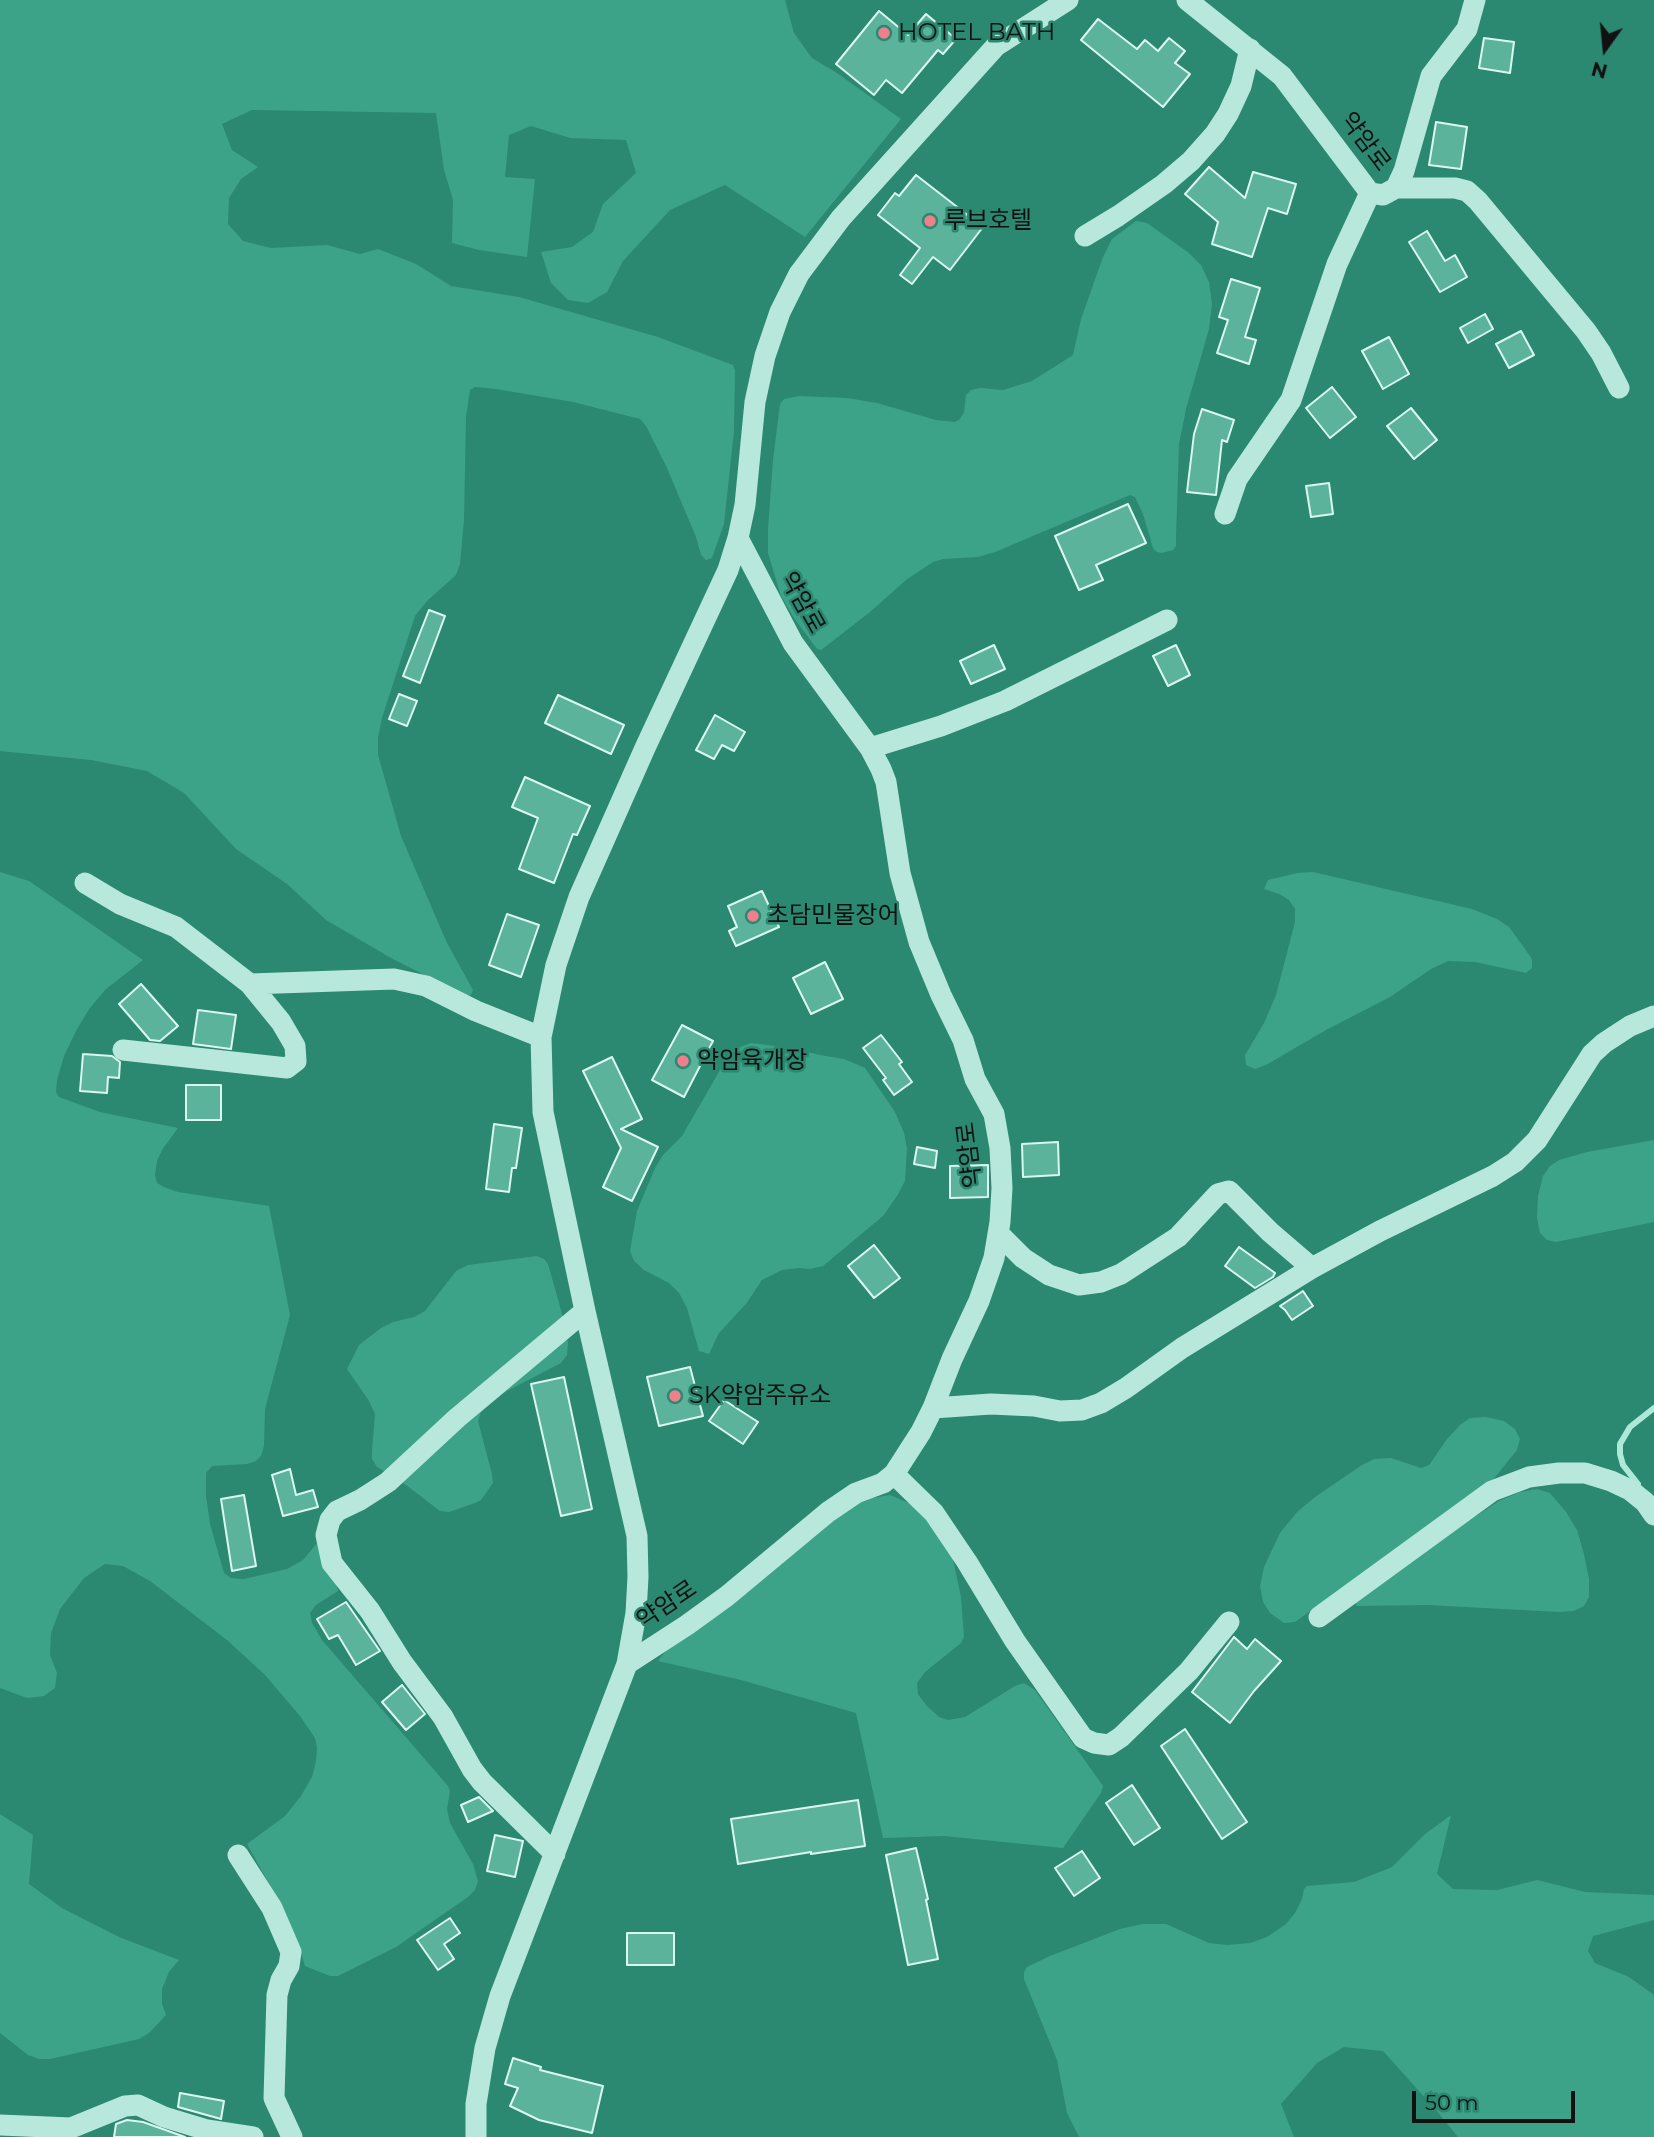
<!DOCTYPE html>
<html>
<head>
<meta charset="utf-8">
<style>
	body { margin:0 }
	#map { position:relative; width:1654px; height:2137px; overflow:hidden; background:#2b8871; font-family:Montserrat,sans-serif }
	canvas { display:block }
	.north { position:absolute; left:1570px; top:14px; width:70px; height:70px; -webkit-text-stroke:5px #2b8871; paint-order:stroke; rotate:195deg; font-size:19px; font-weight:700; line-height:28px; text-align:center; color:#111 }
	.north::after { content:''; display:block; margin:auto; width:24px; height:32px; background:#111; clip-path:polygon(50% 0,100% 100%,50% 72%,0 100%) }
	.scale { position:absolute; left:1412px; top:2091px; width:163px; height:32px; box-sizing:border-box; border:4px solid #111; border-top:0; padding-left:9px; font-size:21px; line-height:24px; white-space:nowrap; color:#111; -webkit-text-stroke:5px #2b8871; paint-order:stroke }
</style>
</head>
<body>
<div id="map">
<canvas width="1654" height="2137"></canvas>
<div class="north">N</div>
<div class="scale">50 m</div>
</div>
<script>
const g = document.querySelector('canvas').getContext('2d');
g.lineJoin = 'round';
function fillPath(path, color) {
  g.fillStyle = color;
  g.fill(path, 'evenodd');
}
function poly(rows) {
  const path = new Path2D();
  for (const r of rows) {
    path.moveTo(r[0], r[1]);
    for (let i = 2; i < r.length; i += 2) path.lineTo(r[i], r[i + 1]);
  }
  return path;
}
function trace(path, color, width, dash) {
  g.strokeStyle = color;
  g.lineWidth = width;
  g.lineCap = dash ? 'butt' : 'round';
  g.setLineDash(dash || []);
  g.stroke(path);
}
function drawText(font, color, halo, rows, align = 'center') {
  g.font = font + ' Montserrat,"Noto Sans KR",sans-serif';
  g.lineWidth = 5;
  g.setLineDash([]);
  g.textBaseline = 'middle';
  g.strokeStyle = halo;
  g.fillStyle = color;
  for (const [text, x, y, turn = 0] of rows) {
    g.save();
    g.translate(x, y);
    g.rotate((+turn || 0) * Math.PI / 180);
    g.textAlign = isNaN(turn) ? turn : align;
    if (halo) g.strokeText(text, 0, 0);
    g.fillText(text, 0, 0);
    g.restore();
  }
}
fillPath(poly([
	[0,0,785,0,794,33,812,58,837,73,901,119,805,237,725,185,670,210,623,261,607,292,588,303,568,300,551,283,541,252,572,247,593,232,603,204,636,173,626,140,570,138,531,126,509,135,505,177,535,179,527,257,479,250,452,243,453,200,444,170,436,113,252,110,222,124,232,150,258,167,241,179,229,198,228,224,243,241,271,248,327,245,360,254,378,249,416,264,451,286,519,297,658,337,733,365,735,370,734,431,724,524,712,558,706,560,701,555,696,537,667,468,646,426,640,419,573,402,496,389,475,387,470,390,466,417,464,520,460,564,456,575,427,601,415,616,382,718,378,738,378,755,401,836,447,943,473,990,471,995,466,996,391,958,326,920,287,884,236,849,184,793,147,771,91,760,0,751],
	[1136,221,1147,223,1189,253,1201,265,1209,282,1212,304,1209,329,1186,409,1179,444,1176,537,1176,546,1173,550,1162,553,1157,552,1153,548,1143,514,1135,497,1130,495,995,552,978,557,943,559,933,562,906,580,870,612,821,650,817,649,794,618,781,596,768,553,768,529,773,460,780,404,784,399,800,396,847,398,877,403,936,420,955,422,960,419,964,412,966,395,971,390,980,388,1003,390,1032,381,1073,355,1081,319,1103,257,1112,239],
	[0,872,29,881,143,960,105,990,90,1008,77,1029,64,1056,57,1080,56,1092,59,1097,100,1112,178,1128,162,1150,157,1161,155,1175,157,1183,164,1187,178,1192,269,1206,290,1315,265,1409,264,1446,261,1456,256,1461,247,1464,212,1466,206,1473,206,1496,210,1524,224,1573,231,1578,244,1579,287,1569,303,1560,323,1536,338,1591,316,1605,310,1613,312,1623,322,1640,448,1786,450,1791,447,1809,450,1823,473,1864,478,1881,475,1890,468,1897,396,1947,338,1976,330,1976,305,1966,297,1940,284,1911,247,1844,285,1816,301,1796,312,1777,316,1761,317,1748,315,1738,300,1716,265,1675,227,1640,150,1581,123,1566,105,1564,84,1578,60,1609,51,1633,50,1655,57,1673,55,1688,44,1696,27,1698,0,1688],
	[1313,872,1472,909,1497,919,1509,927,1525,949,1532,959,1532,968,1526,973,1475,962,1448,961,1431,969,1390,997,1326,1030,1266,1065,1255,1069,1246,1065,1245,1055,1264,1023,1276,995,1295,922,1295,909,1289,900,1279,894,1264,889,1268,880,1297,873],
	[751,1043,791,1048,820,1055,844,1059,865,1068,895,1112,904,1133,907,1148,905,1181,897,1196,883,1216,823,1266,810,1269,799,1268,782,1270,762,1280,746,1304,719,1333,709,1354,699,1351,687,1308,679,1293,669,1283,644,1270,634,1261,630,1251,637,1211,655,1168,663,1155,682,1136,720,1070,738,1048],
	[1654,1140,1654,1222,1556,1242,1547,1240,1540,1233,1537,1218,1538,1196,1543,1176,1550,1166,1559,1160,1587,1152],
	[537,1256,544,1259,548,1264,561,1310,568,1343,567,1355,561,1363,505,1392,481,1412,478,1421,492,1474,493,1483,481,1500,475,1503,449,1512,440,1511,406,1485,377,1467,372,1459,372,1451,375,1414,369,1401,347,1369,359,1345,381,1328,393,1322,414,1317,425,1311,456,1271,468,1265],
	[1486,1417,1504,1421,1515,1429,1520,1439,1517,1450,1492,1481,1295,1622,1284,1623,1270,1613,1263,1602,1260,1586,1264,1567,1280,1533,1297,1512,1315,1497,1362,1465,1374,1459,1391,1458,1421,1468,1429,1465,1447,1439,1460,1425,1470,1418],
	[1537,1489,1550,1493,1566,1512,1577,1530,1584,1554,1589,1579,1589,1597,1584,1606,1574,1611,1559,1612,1428,1605,1357,1606,1355,1602,1361,1596,1470,1520,1499,1501,1520,1492],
	[890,1495,911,1504,929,1522,952,1555,961,1597,964,1637,961,1643,925,1672,917,1683,918,1694,927,1706,939,1717,948,1720,965,1717,1015,1686,1024,1683,1035,1690,1103,1786,1101,1793,1063,1848,944,1836,883,1838,856,1713,741,1680,658,1661,668,1648,826,1522,866,1499],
	[0,1814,33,1835,29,1884,62,1908,119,1937,179,1960,169,1972,162,1989,162,2004,166,2015,149,2033,139,2039,50,2059,39,2059,28,2055,0,2033],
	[1451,1815,1437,1874,1453,1889,1497,1890,1537,1880,1585,1892,1654,1895,1654,1920,1593,1936,1588,1951,1595,1963,1629,1977,1654,1995,1654,2137,1458,2137,1436,2110,1383,2051,1344,2047,1317,2063,1281,2104,1294,2137,1079,2137,1067,2113,1057,2060,1024,1979,1024,1972,1027,1967,1050,1956,1120,1929,1143,1924,1166,1924,1209,1943,1227,1945,1250,1943,1267,1937,1286,1924,1295,1913,1302,1899,1304,1889,1307,1886,1354,1882,1392,1867,1425,1834]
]), '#3da388');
trace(poly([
	[1638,1484,1623,1465,1620,1454,1620,1444,1630,1427,1654,1408]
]), '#ade8d8', 6);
const building = poly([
	[879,11,908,35,926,14,956,39,943,54,938,50,902,93,886,80,874,95,836,64,879,11],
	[1098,19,1137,49,1145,40,1158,51,1169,38,1185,51,1175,63,1190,74,1163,107,1081,40,1098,19],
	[1484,38,1514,42,1510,73,1479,68,1484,38],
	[1436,122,1467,127,1461,169,1429,165,1436,122],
	[1209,167,1245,198,1253,172,1296,184,1287,214,1268,208,1252,257,1212,244,1218,222,1185,194,1209,167],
	[916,175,983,227,950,270,933,257,912,284,900,275,920,248,878,215,895,193,899,196,916,175],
	[1427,231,1445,261,1455,255,1467,277,1440,292,1409,242,1427,231],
	[1231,279,1260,288,1245,337,1256,340,1249,364,1217,353,1228,320,1219,317,1231,279],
	[1485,314,1493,329,1468,343,1460,328,1485,314],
	[1521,331,1534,355,1509,368,1496,344,1521,331],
	[1389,337,1409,374,1383,389,1362,351,1389,337],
	[1332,387,1356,417,1330,438,1306,408,1332,387],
	[1411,408,1437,440,1414,459,1387,426,1411,408],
	[1202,409,1234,420,1227,442,1222,440,1216,495,1187,492,1194,434,1202,409],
	[1329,483,1333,514,1311,517,1306,486,1329,483],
	[1128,504,1146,543,1096,565,1103,580,1079,590,1055,536,1128,504],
	[429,610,445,616,420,683,403,676,429,610],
	[994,645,1005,669,971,684,960,661,994,645],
	[1176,645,1190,675,1168,686,1153,656,1176,645],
	[399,694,417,701,407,726,389,719,399,694],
	[558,695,624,725,611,754,545,723,558,695],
	[715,715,745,732,734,751,722,745,714,759,696,750,715,715],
	[525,777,590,806,577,835,573,834,554,883,519,869,538,818,512,807,525,777],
	[762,891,779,927,736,946,729,931,737,927,728,906,762,891],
	[507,914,539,925,521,977,489,965,507,914],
	[825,962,843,999,811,1014,793,978,825,962],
	[141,984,178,1026,160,1041,150,1040,119,1004,141,984],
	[198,1010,236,1015,231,1049,193,1044,198,1010],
	[682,1025,713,1041,684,1097,652,1080,682,1025],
	[881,1035,902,1062,899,1064,912,1082,894,1095,883,1080,886,1078,863,1048,881,1035],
	[83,1054,112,1056,120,1062,119,1078,108,1077,107,1093,80,1091,83,1054],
	[612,1057,642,1119,621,1129,658,1147,632,1201,603,1187,621,1148,583,1071,612,1057],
	[186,1085,221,1085,221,1120,186,1120,186,1085],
	[494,1124,522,1128,516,1168,512,1168,509,1192,486,1189,494,1124],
	[1058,1142,1059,1175,1023,1177,1022,1144,1058,1142],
	[917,1147,937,1151,935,1168,914,1164,917,1147],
	[988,1165,988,1197,950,1198,950,1166,988,1165],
	[874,1245,900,1278,874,1298,848,1266,874,1245],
	[1239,1247,1275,1273,1273,1277,1255,1288,1225,1266,1239,1247],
	[1303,1291,1313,1306,1292,1320,1285,1310,1280,1306,1303,1291],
	[690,1367,703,1416,659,1426,647,1377,690,1367],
	[564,1377,592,1509,561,1516,531,1384,564,1377],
	[724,1400,758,1422,743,1444,709,1421,724,1400],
	[290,1469,296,1495,313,1490,318,1507,283,1516,272,1475,290,1469],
	[244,1495,256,1566,232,1571,221,1499,244,1495],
	[346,1602,380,1651,356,1665,338,1635,329,1639,317,1619,346,1602],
	[1234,1637,1247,1649,1255,1639,1281,1661,1254,1691,1230,1723,1192,1692,1234,1637],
	[402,1685,425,1714,406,1730,382,1702,402,1685],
	[1185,1729,1247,1822,1222,1839,1161,1746,1185,1729],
	[1132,1785,1160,1828,1134,1845,1106,1803,1132,1785],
	[479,1797,493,1811,468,1822,461,1805,479,1797],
	[858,1800,865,1846,811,1854,811,1852,738,1864,731,1819,858,1800],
	[495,1835,523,1841,515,1877,487,1871,495,1835],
	[916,1848,928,1899,926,1900,938,1959,908,1965,886,1855,916,1848],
	[1082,1851,1100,1878,1074,1896,1055,1868,1082,1851],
	[450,1918,460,1933,444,1944,454,1959,438,1970,417,1940,450,1918],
	[627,1933,674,1933,674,1965,627,1965,627,1933],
	[513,2058,541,2067,540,2070,603,2086,592,2133,539,2120,510,2106,518,2088,505,2084,513,2058],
	[180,2093,224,2101,221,2119,178,2107,180,2093],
	[127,2120,143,2122,185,2137,114,2137,116,2124,127,2120]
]);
fillPath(building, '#5bb39c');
trace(building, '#dbf7ef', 2);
trace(poly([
	[1187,0,1282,76,1370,193,1383,195,1396,188,1455,188,1467,191,1478,201,1586,331,1601,353,1619,388],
	[1396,188,1404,171,1431,76,1467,29,1475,0],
	[1085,236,1118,216,1164,184,1191,161,1215,134,1228,114,1241,86,1250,49],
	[1225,514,1237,479,1291,400,1337,264,1370,193],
	[870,748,941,726,1005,701,1167,620],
	[85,883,120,904,176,927,250,984],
	[123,1050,287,1068,296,1061,295,1046,281,1022,250,984,394,979,426,986,476,1011,541,1037],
	[998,1233,1023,1258,1049,1275,1079,1285,1101,1282,1121,1274,1178,1237,1218,1194,1229,1191,1270,1232,1312,1268,1380,1231,1493,1176,1515,1162,1537,1140,1592,1054,1604,1043,1630,1026,1654,1016],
	[933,1408,991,1404,1034,1406,1060,1411,1082,1410,1101,1403,1126,1388,1182,1348,1312,1268],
	[894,1474,934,1513,967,1562,1015,1641,1083,1738,1094,1743,1109,1745,1121,1737,1189,1671,1229,1622],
	[1319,1617,1492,1491,1529,1477,1559,1473,1585,1473,1611,1481,1630,1490,1645,1502,1654,1515],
	[627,1664,687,1625,727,1596,828,1512,856,1493,883,1483,894,1474,921,1432,933,1408,952,1359,979,1301,994,1258,1000,1222,1002,1188,1000,1148,994,1114,975,1079,963,1040,941,995,919,942,900,873,886,782,881,769,870,748,793,643,738,538],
	[555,1854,482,1782,472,1769,443,1717,402,1662,370,1611,332,1563,326,1535,330,1520,337,1511,360,1500,388,1482,457,1418,585,1311],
	[238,1855,272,1908,291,1952,289,1966,281,1980,277,1995,274,2098,292,2137],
	[0,2125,71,2128,125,2106,138,2105,164,2117,207,2130,253,2137],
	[476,2137,476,2104,485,2048,500,1996,627,1664,636,1613,638,1577,637,1536,585,1311,543,1112,541,1037,556,965,579,897,645,748,728,570,738,538,745,505,755,402,765,356,780,312,799,274,841,218,996,46,1068,0]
]), '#b8e8db', 21);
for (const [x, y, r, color] of [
	[884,33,7,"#ee808b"],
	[930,221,7,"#ee808b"],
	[753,916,7,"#ee808b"],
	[683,1061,7,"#ee808b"],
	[675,1396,7,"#ee808b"]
]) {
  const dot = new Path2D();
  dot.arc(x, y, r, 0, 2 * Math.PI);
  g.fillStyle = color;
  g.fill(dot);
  trace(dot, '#2b8871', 2.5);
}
drawText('24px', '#111', '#2b8871', [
	["HOTEL BATH",898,33],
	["루브호텔",944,221],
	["초담민물장어",767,916],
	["약암육개장",697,1061],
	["SK약암주유소",689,1396]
], 'left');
drawText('24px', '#111', '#2b8871', [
	["약암로",1365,142,53],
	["약암로",802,603,61],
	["약암로",970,1155,-97],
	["약암로",667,1605,-34]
]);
</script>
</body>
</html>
